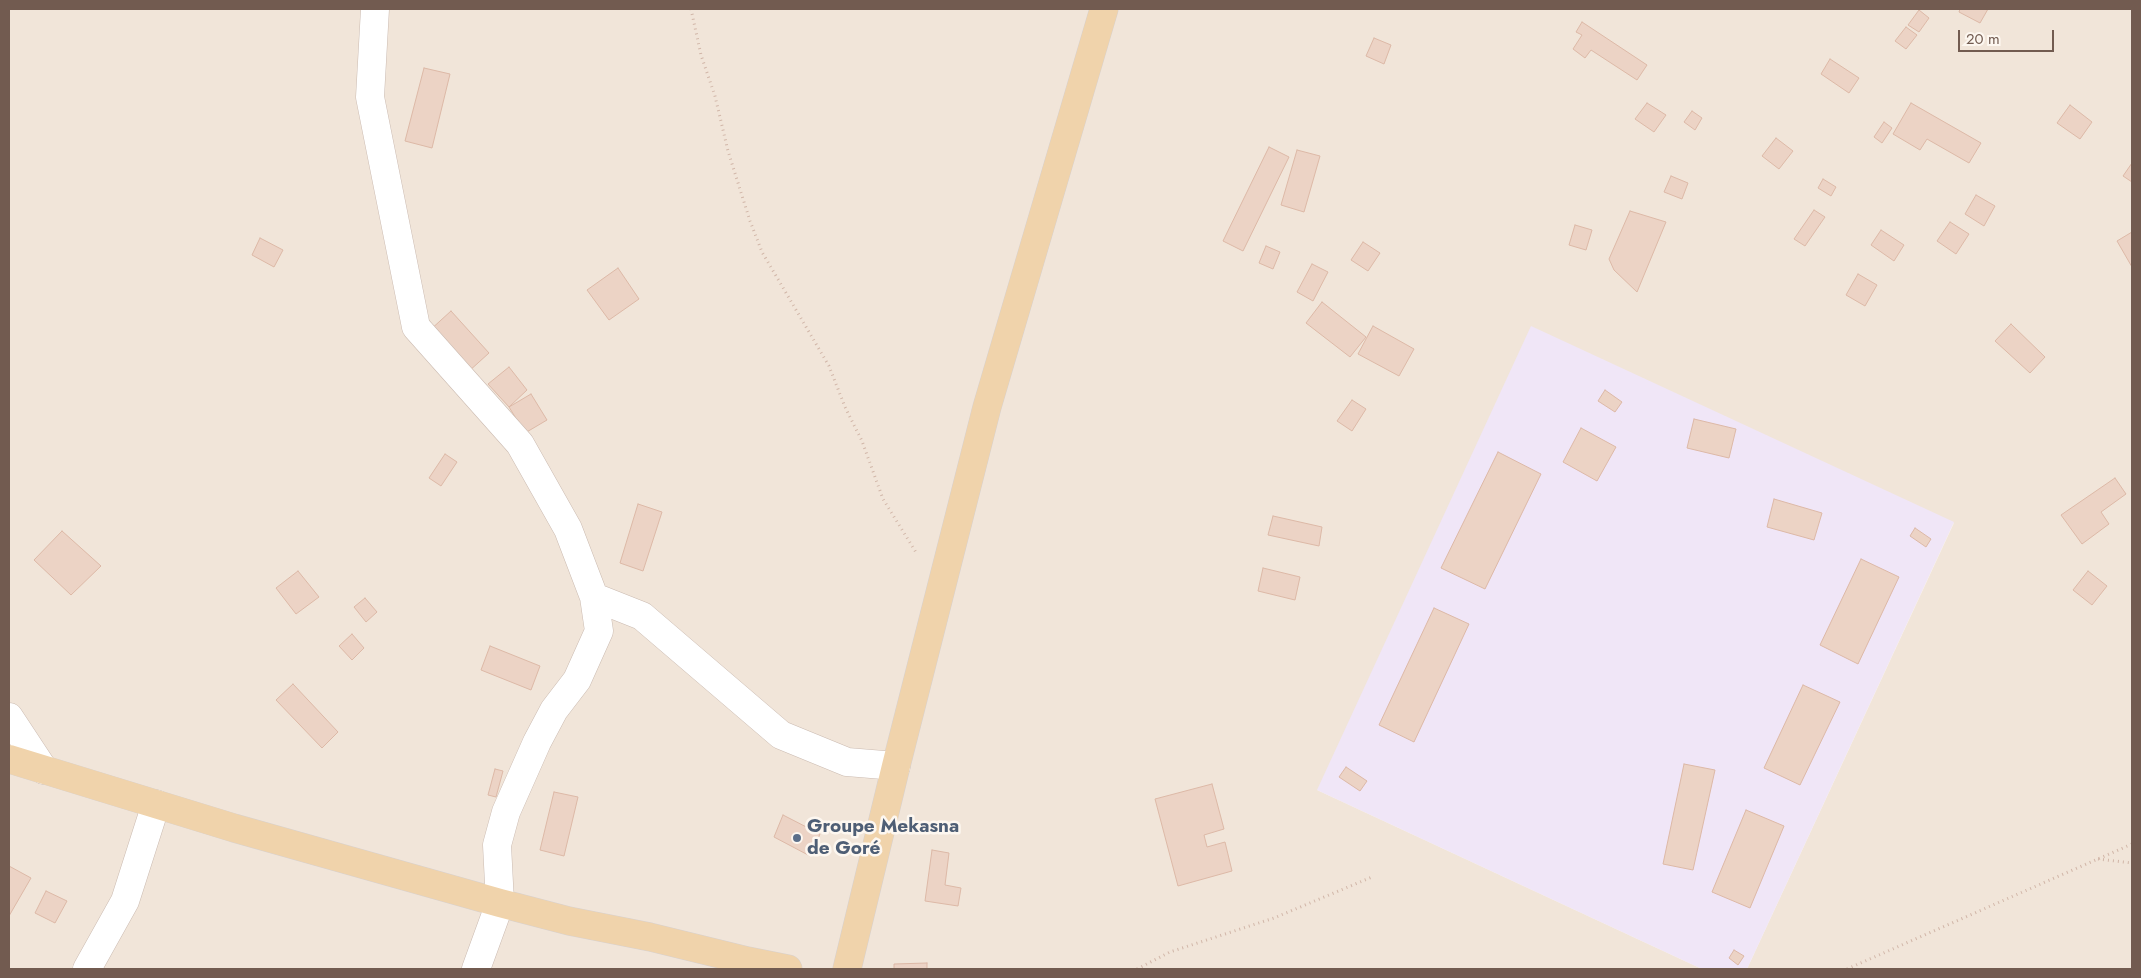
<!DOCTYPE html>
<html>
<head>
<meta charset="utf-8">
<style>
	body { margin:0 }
	#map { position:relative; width:2141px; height:978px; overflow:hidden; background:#faf3ea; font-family:Jost,sans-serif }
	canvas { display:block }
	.frame { position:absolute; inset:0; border:10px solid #725b50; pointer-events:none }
	.scale { position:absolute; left:1958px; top:30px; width:96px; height:22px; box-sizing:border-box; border:2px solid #725b50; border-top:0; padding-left:6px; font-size:15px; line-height:18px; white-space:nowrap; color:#725b50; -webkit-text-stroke:4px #fdf7f0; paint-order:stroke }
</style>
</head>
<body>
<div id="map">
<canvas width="2141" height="978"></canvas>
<div class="frame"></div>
<div class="scale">20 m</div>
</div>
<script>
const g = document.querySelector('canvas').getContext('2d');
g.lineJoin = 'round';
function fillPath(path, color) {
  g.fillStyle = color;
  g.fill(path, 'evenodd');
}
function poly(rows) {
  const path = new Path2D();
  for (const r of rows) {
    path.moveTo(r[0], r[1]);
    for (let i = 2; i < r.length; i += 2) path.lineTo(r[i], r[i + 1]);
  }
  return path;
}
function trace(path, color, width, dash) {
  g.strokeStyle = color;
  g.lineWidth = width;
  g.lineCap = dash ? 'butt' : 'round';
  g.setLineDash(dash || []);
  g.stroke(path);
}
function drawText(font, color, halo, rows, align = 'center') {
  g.font = font + ' Jost,sans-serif';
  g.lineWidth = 5;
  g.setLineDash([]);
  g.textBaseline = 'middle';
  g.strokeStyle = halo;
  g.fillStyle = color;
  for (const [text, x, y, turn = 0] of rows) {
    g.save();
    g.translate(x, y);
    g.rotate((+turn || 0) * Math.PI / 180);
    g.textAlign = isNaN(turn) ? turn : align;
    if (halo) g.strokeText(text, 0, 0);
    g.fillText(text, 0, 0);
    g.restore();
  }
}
fillPath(poly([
	[9,9,2132,9,2132,969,1747,969,1954,523,1317,790,1702,969,9,969]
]), '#f1e5d9');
fillPath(poly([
	[1531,326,1954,522,1747,969,1702,969,1317,790]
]), '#f0e6f7');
const building = poly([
	[1960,9,1988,9,1980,23,1959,12,1960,9],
	[1919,10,1929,18,1919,32,1908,25,1919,10],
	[1582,22,1647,65,1637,80,1591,50,1585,58,1573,49,1582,35,1576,32,1582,22],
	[1906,27,1917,35,1906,49,1895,41,1906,27],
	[1374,38,1391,45,1384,64,1366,56,1374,38],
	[1830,59,1859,78,1849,93,1821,74,1830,59],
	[424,68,450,74,432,148,405,141,424,68],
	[1647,103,1666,115,1654,132,1635,119,1647,103],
	[1911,103,1981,143,1969,163,1927,139,1920,150,1893,134,1911,103],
	[2070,105,2092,122,2080,139,2057,123,2070,105],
	[1692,111,1702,118,1695,130,1684,122,1692,111],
	[1884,122,1892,128,1882,143,1874,137,1884,122],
	[1776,138,1793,151,1779,169,1762,156,1776,138],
	[1269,147,1289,157,1243,251,1223,241,1269,147],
	[1297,150,1320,156,1304,212,1281,205,1297,150],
	[2132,163,2132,182,2123,176,2132,163],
	[1671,176,1688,183,1682,199,1664,192,1671,176],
	[1823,179,1836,187,1831,196,1818,188,1823,179],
	[1976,195,1995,206,1984,226,1965,214,1976,195],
	[1814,210,1825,217,1805,246,1794,239,1814,210],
	[1630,211,1666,222,1637,292,1614,270,1609,259,1630,211],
	[1950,222,1969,234,1956,254,1937,241,1950,222],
	[1575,225,1592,230,1586,250,1569,245,1575,225],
	[1881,230,1904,245,1894,261,1871,245,1881,230],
	[2132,232,2132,267,2117,241,2132,232],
	[260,238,283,250,274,267,252,255,260,238],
	[1363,242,1380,253,1368,271,1351,260,1363,242],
	[1266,246,1280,252,1273,269,1259,263,1266,246],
	[1312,264,1328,272,1313,301,1297,292,1312,264],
	[618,268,639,299,609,320,587,290,618,268],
	[1858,274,1877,285,1865,306,1846,295,1858,274],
	[1322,302,1366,337,1350,357,1306,323,1322,302],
	[451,311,489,353,468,372,429,331,451,311],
	[2011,324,2045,357,2030,373,1995,341,2011,324],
	[1373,326,1414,349,1399,376,1358,354,1373,326],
	[509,367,527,390,509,407,488,384,509,367],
	[1605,390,1622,402,1615,412,1598,401,1605,390],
	[531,394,547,420,525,433,509,407,531,394],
	[1352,400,1366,409,1352,431,1337,421,1352,400],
	[1694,419,1736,429,1729,458,1687,448,1694,419],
	[1581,428,1616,447,1597,481,1563,462,1581,428],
	[1498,452,1541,474,1485,589,1441,568,1498,452],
	[445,454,457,462,441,486,429,478,445,454],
	[2115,478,2126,494,2101,512,2109,524,2082,544,2061,515,2115,478],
	[1774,499,1822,513,1814,540,1767,527,1774,499],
	[638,504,662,512,643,571,620,563,638,504],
	[1273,516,1322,527,1319,546,1268,535,1273,516],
	[1915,528,1931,539,1926,547,1910,536,1915,528],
	[62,531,101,566,71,595,34,560,62,531],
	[1861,559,1899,577,1858,664,1820,645,1861,559],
	[1263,568,1300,577,1295,600,1258,591,1263,568],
	[298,571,319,597,296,614,276,588,298,571],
	[2088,571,2107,586,2092,605,2073,590,2088,571],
	[365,598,377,612,366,622,354,607,365,598],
	[1434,608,1469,624,1414,742,1379,725,1434,608],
	[352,634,364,648,352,660,339,646,352,634],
	[490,646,540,666,531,690,481,670,490,646],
	[293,684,338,732,322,748,276,700,293,684],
	[1803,685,1840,702,1800,785,1764,768,1803,685],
	[1684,764,1715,770,1693,870,1663,864,1684,764],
	[1346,767,1367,781,1360,791,1339,777,1346,767],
	[495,769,503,771,496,797,488,795,495,769],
	[1212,784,1224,829,1204,835,1207,847,1225,842,1232,871,1178,886,1155,799,1212,784],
	[554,792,578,797,564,856,540,850,554,792],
	[1746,810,1784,826,1750,908,1712,892,1746,810],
	[783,815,820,834,810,856,774,837,783,815],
	[932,850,949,853,945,885,961,888,958,906,925,901,932,850],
	[9,866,31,878,9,916,9,866],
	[46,891,67,901,55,923,35,913,46,891],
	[1734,950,1744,956,1738,965,1729,958,1734,950],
	[927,963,927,969,894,969,894,964,927,963]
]);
fillPath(building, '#ecd3c5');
trace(building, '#ddb9a7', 1);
const minor = poly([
	[375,9,370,97,416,327,520,444,568,529,594,597,642,616,781,735,847,762,896,766],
	[9,717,44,770],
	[87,969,125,901,156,804],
	[476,969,500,903,497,845,506,812,537,742,554,710,577,680,599,631,594,597]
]);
const major = poly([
	[9,759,234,828,500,903,569,921,650,937,748,961,788,969],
	[847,969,896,766,987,407,1104,9]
]);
trace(minor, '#cbbbb1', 29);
trace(major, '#d8d1ce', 29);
trace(poly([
	[691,9,701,55,715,96,728,151,750,221,762,252,829,366,845,407,862,441,883,499,917,554],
	[2098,859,2132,863],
	[1137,969,1170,952,1274,918,1372,877],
	[1847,969,2132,844]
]), '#d1b6a8', 3, [1, 4]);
trace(minor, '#fff', 28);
trace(major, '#f0d3ab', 28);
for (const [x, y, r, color] of [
	[797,838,5,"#5c6f8a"]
]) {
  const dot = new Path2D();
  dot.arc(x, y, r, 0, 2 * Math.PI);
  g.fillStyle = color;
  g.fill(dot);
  trace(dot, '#fdf7f0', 2);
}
drawText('bold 19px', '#4e5e75', '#fdf7f0', [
	["Groupe Mekasna",807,827],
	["de Goré",807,849]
], 'left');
</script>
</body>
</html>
